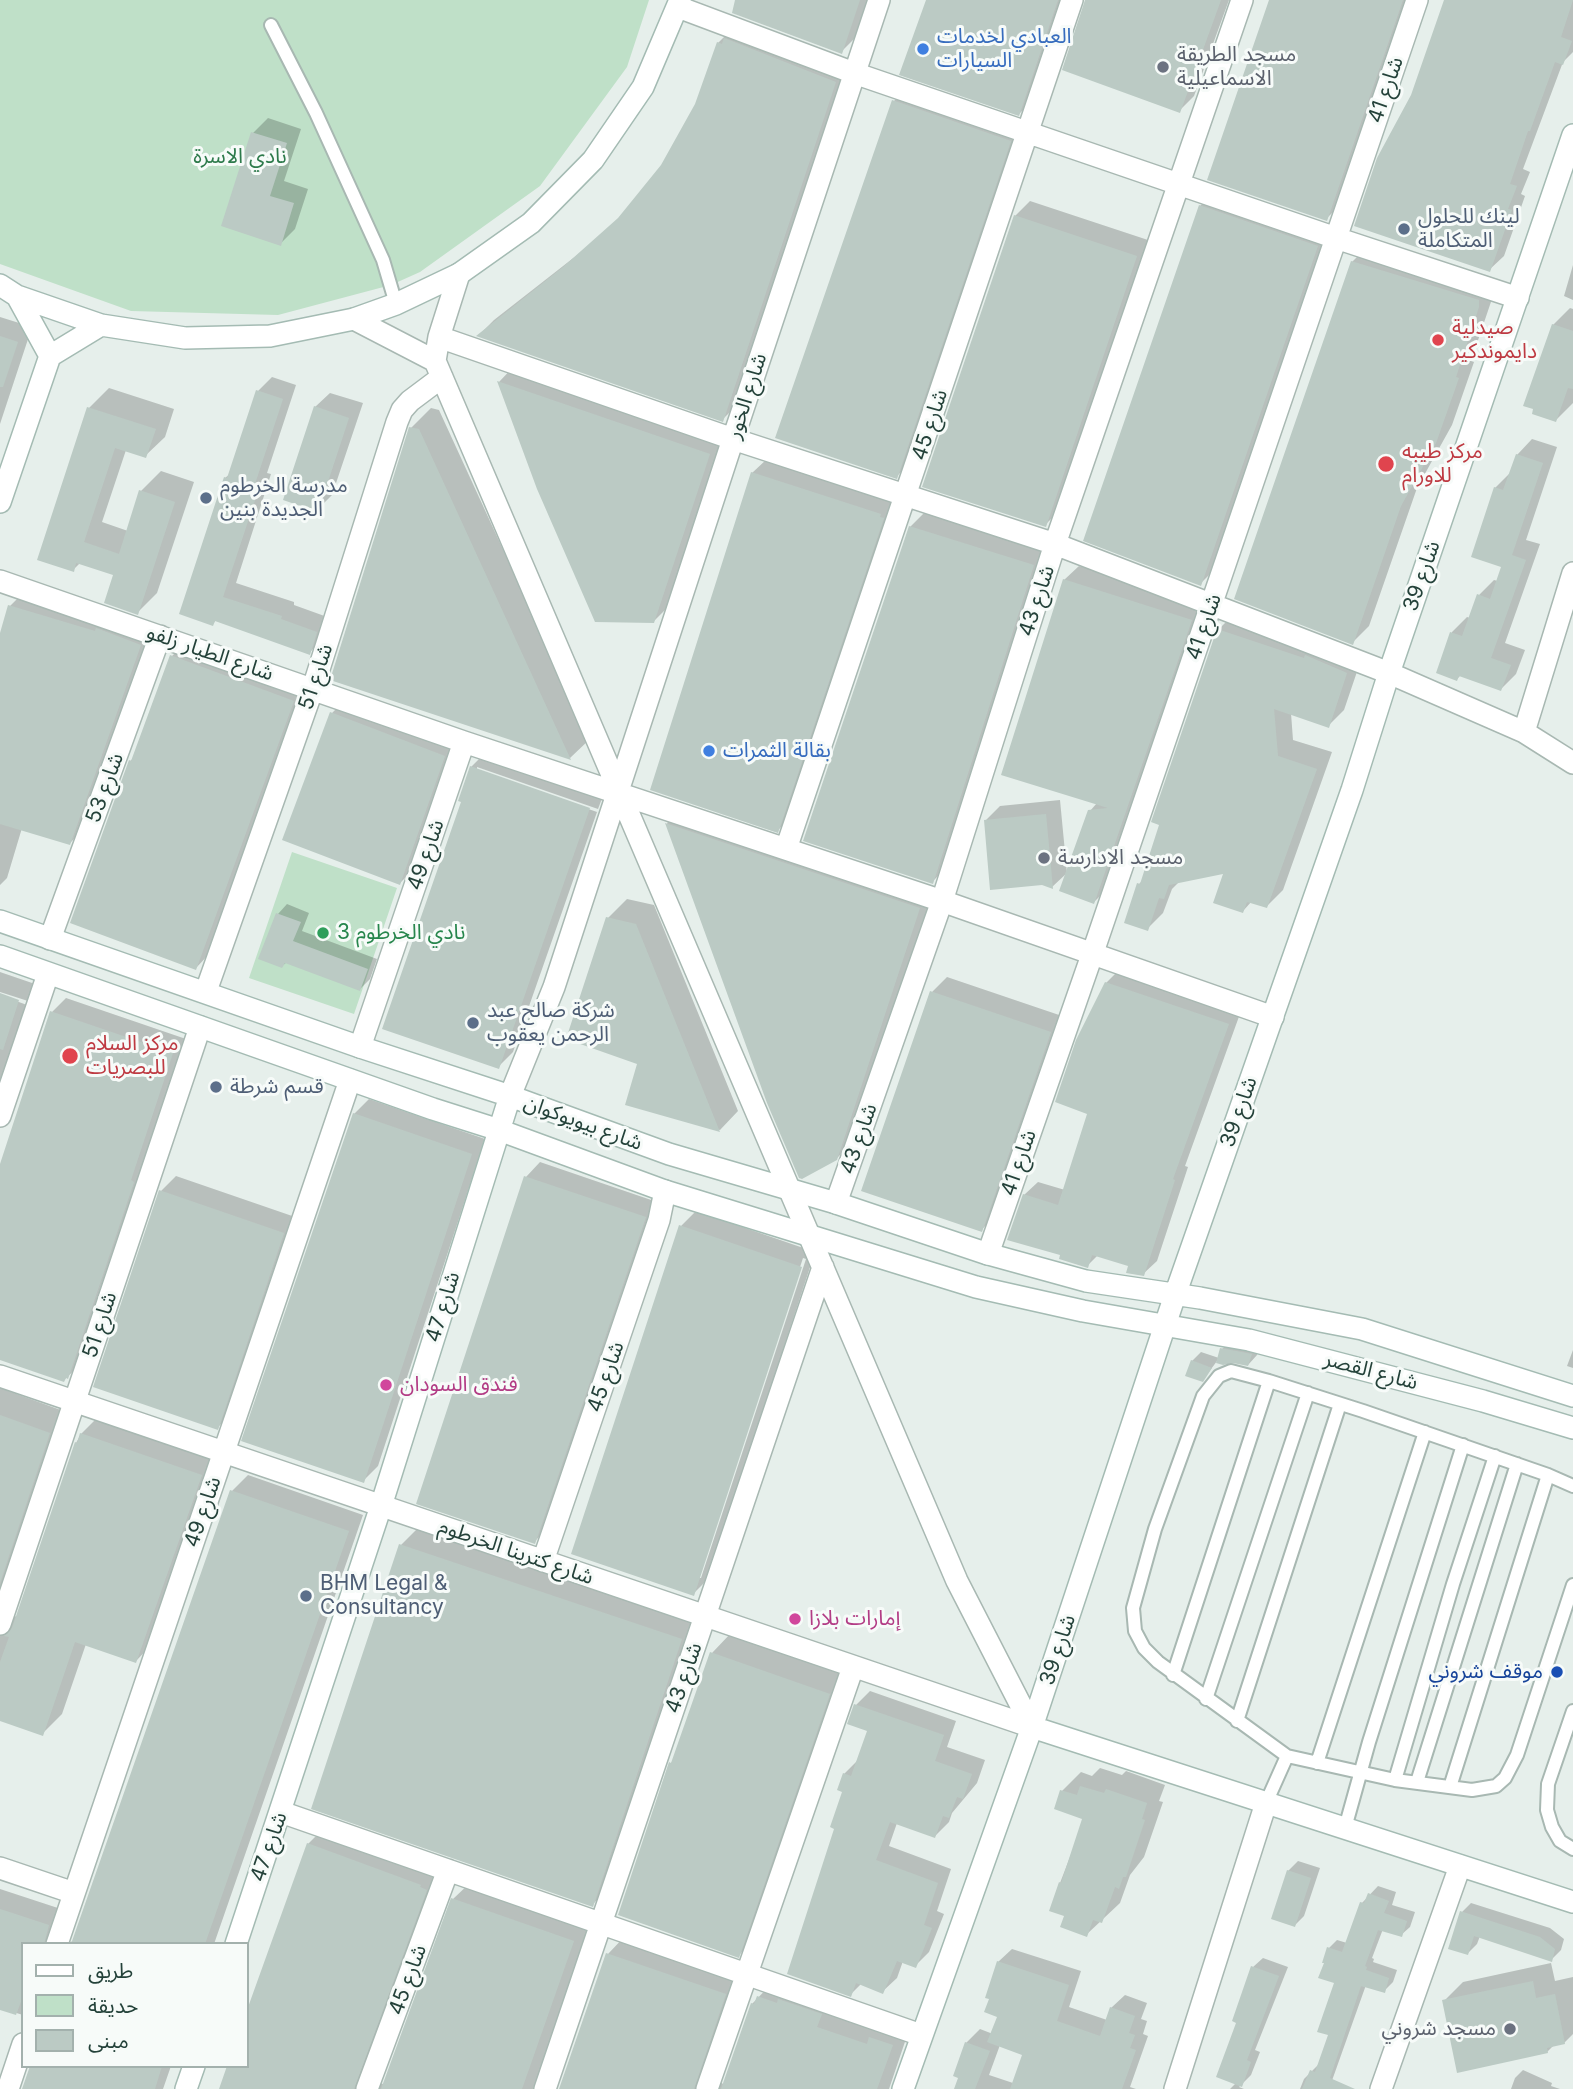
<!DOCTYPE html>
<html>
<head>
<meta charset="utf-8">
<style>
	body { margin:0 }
	#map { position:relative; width:1573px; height:2089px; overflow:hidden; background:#e6efeb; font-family:Inter,"Noto Sans Arabic",sans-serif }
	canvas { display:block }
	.legend { position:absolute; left:21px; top:1942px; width:228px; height:126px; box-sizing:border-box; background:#f7fbf9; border:2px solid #a3b1ad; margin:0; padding:9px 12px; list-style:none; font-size:21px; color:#24423a }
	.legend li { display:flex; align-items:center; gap:14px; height:35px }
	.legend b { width:35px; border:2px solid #a3b1ad }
</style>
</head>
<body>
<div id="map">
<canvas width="1573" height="2089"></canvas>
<ul class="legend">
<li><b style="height:9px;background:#fff"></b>طريق</li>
<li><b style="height:19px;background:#bfe0c8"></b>حديقة</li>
<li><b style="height:19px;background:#bbcac4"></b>مبنى</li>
</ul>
</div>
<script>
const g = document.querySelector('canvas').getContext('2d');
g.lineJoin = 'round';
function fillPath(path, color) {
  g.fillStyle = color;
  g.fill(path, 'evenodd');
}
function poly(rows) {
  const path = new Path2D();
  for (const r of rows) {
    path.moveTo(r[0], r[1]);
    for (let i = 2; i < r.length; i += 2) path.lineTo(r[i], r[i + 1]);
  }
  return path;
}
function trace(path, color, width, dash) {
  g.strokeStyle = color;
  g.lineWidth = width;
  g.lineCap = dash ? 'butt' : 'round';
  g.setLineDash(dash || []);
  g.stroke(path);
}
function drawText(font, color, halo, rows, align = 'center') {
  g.font = font + ' Inter,"Noto Sans Arabic",sans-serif';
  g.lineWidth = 6;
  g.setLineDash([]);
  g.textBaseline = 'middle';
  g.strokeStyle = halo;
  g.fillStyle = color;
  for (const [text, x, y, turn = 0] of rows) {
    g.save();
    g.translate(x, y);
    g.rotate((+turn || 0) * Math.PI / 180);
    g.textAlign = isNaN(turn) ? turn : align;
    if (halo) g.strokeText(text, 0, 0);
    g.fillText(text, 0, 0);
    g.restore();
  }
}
fillPath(poly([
	[0,0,649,0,627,67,540,186,420,272,391,285,278,315,131,311,0,264],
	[292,852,397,888,354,1014,249,978]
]), '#bfe0c8');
fillPath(poly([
	[737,0,870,0,857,36,841,52],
	[927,0,1067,0,1034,99,1019,114],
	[1086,0,1229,0,1194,96,1179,111],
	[1271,0,1412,0,1341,204,1326,219],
	[1446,0,1573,0,1573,52,1563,62,1523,169,1530,172,1521,194,1525,196,1504,256,1489,270],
	[734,27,851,66,738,404,722,420,479,335,494,320,581,252,625,213,663,166,697,105,718,43],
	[908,86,1024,126,911,462,896,477,894,101],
	[268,118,301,129,284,181,308,189,295,229,280,244,253,133],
	[1215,191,1332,231,1215,569,1200,584,1200,206],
	[1030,201,1151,241,1060,510,1045,525,1015,216],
	[1369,245,1495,290,1471,361,1474,362,1452,425,1417,488,1369,626,1352,643,1352,262],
	[1573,265,1573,300,1564,296],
	[1570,308,1573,309,1573,403,1556,420,1553,325],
	[0,317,32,327,0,424],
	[517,363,728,435,673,602,654,621,499,382],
	[272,377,296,385,267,473,271,474,236,583,294,602,294,605,330,618,323,639,309,653,216,620,213,624,225,478,231,473,258,391],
	[109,388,174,409,165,437,145,456,126,450,102,522,128,531,141,491,161,471,194,482,157,593,137,613,115,574,80,563,73,570,89,408],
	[330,393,363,403,332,495,317,510,315,407],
	[431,408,439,410,590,739,570,758,332,679,411,428],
	[1532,439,1557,447,1526,540,1540,544,1505,643,1525,650,1516,674,1501,689,1461,675,1457,679,1438,672,1452,632,1467,617,1470,618,1479,595,1494,580,1498,581,1503,566,1495,488,1511,472,1517,455],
	[767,459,894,502,792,816,777,831,752,473],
	[925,512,1048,551,947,867,932,882,910,527],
	[1079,566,1206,605,1109,887,1094,902,1090,811,1097,803,1064,580],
	[25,591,154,630,85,828,70,843,22,828,7,878,0,885,0,639,10,606],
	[1234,614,1362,657,1344,710,1328,726,1291,713,1293,740,1332,752,1283,890,1267,906,1252,901,1243,911,1226,872,1180,881,1172,889,1163,913,1147,929,1139,884,1144,879,1218,630],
	[187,641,308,686,210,953,196,968,130,761,134,758,172,656],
	[347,698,459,741,415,868,400,883,332,713],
	[486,752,604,793,598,809,477,767,477,770,597,812,513,1052,498,1067,464,801,471,767],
	[1060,800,1067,873,1052,887,985,821,1000,806],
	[685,806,937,890,855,1140,836,1159,768,1102,667,823],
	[627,899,654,905,738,1111,720,1130,627,1104,639,1062,608,918],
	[287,904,309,913,302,931,377,959,370,979,360,989,287,962,282,966,260,958,278,914],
	[1120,969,1241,1011,1185,1166,1188,1167,1157,1261,1143,1274,1130,1265,1098,1255,1087,1266,1062,1254,1024,1195,1038,1182,1065,1190,1089,1113,1106,983],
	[0,972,35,984,0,1089,0,995,27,1005,28,1001,0,992],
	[947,977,1065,1017,996,1216,981,1230,932,992],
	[66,998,186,1039,83,1362,64,1380,0,1359,0,1169,52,1012],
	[369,1099,485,1139,378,1466,363,1481,354,1114],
	[540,1162,660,1203,549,1527,534,1542,526,1177],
	[176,1176,298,1218,232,1413,217,1428,161,1191],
	[696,1211,815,1252,708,1579,693,1594,681,1226],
	[803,1258,806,1259,701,1578,697,1578],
	[1232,1340,1260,1345,1257,1355,1248,1365,1233,1361,1217,1361,1203,1380,1192,1361,1201,1352,1219,1358,1222,1349],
	[1573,1350,1573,1368,1567,1366],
	[0,1388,69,1413,9,1612,18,1618,76,1443,81,1434,101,1414,220,1456,155,1641,136,1661,86,1644,62,1714,42,1734,0,1719],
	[248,1475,363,1515,214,1944,23,1944,23,2015,0,2008,0,1889,64,1910,62,1936,70,1942,74,1941,232,1491],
	[421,1525,701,1619,612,1885,592,1905,401,1545],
	[731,1633,848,1674,758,1936,738,1956,620,1914,671,1763,674,1760,712,1653],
	[870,1691,956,1721,947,1747,985,1760,977,1783,952,1813,949,1822,935,1836,897,1823,889,1846,951,1869,937,1911,944,1914,929,1952,915,1966,903,1961,897,1978,883,1991,862,1983,850,1995,836,1828,844,1791,844,1774,859,1759,869,1730,856,1705],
	[1100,1768,1122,1775,1126,1771,1165,1785,1159,1801,1163,1802,1144,1857,1130,1875,1120,1903,1086,1935,1066,1915,1060,1883,1085,1818,1062,1791,1081,1772,1092,1776],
	[327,1825,438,1866,375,2078,382,2084,385,2083,453,1899,472,1881,591,1923,533,2089,220,2089,247,2066,247,2015,308,1844],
	[1298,1861,1320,1868,1304,1916,1295,1925,1288,1871],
	[1378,1886,1396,1892,1392,1905,1415,1912,1410,1927,1401,1935,1383,1929,1372,1958,1374,1959,1373,1962,1397,1970,1393,1982,1384,1991,1366,1985,1329,2089,1300,2089,1304,2079,1321,2062,1330,2034,1336,1982,1329,1948,1337,1940,1347,1943,1362,1903],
	[1471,1903,1550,1928,1564,1939,1561,1950,1551,1960,1480,1936,1477,1944,1468,1953,1462,1912],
	[626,1935,743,1975,715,2078,723,2084,725,2083,752,2004,777,1978,910,2027,889,2089,561,2089,608,1954],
	[1012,1949,1081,1971,1069,2007,1107,2020,1111,2008,1125,1995,1147,2003,1141,2019,1147,2021,1143,2034,1148,2036,1130,2087,1136,2089,956,2089,966,2043,980,2029,993,2034,999,2016,998,1962],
	[1000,2045,1024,2054,1013,2083,989,2075],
	[1263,1958,1288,1967,1255,2050,1260,2052,1251,2075,1239,2087,1244,2089,1230,2089,1236,2083,1239,2022,1253,1967],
	[1551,1963,1555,1981,1573,1977,1573,2034,1564,2043,1554,2045,1547,2052,1444,2001,1463,1982],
	[32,2066,171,2066,163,2089,24,2089],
	[1523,2070,1552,2083,1551,2086,1560,2089,1511,2089,1515,2078]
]), '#0003');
fillPath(poly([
	[735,0,860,0,842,54,732,13],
	[926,0,1058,0,1019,116,899,75],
	[1085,0,1221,0,1180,113,1062,70],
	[1269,0,1403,0,1327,221,1207,180],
	[1444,0,1573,0,1561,37,1572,41,1563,65,1555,62,1530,131,1528,131,1510,184,1517,186,1508,209,1512,210,1490,272,1354,226,1377,158,1411,95],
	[724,38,836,82,723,422,476,336,563,267,618,218,661,165,695,104,717,42,722,44],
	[892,100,1011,141,897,479,775,438],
	[251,132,287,143,270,196,294,203,281,246,221,226],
	[1199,205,1318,246,1201,586,1083,541],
	[1014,215,1137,256,1046,527,922,487],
	[1351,261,1479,300,1479,307,1456,377,1459,378,1436,443,1401,506,1353,645,1234,599],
	[1552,324,1573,331,1573,389,1568,388,1556,422,1532,414,1533,409,1523,406],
	[0,336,18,342,3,387,0,387],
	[497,381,710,454,654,623,595,622,537,489],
	[256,390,283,399,254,487,259,488,223,597,282,616,281,619,317,632,310,655,215,621,213,626,179,614,224,477,227,478],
	[314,406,349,418,318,512,283,500],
	[87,407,156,429,146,458,115,448,84,542,119,554,139,490,175,502,138,615,104,603,113,575,76,563,74,572,37,560],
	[409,427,419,429,571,760,330,680],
	[1516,454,1543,463,1512,555,1526,560,1491,658,1511,665,1501,691,1459,676,1457,681,1436,673,1450,632,1462,636,1477,594,1490,599,1501,567,1471,557,1494,487,1503,490],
	[751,472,881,514,880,517,884,518,778,833,650,790],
	[909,526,1034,565,933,884,803,841],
	[1063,579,1192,620,1094,904,1059,891,1088,810,1108,808,1001,775],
	[8,605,95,631,96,628,141,645,70,845,0,824,0,633],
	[1217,629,1304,658,1305,655,1347,673,1329,728,1274,709,1278,756,1317,769,1267,908,1247,902,1243,913,1213,903,1223,874,1169,885,1164,899,1159,898,1148,931,1124,923,1137,883,1140,884,1159,825,1151,822],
	[170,655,294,701,196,970,70,923,129,760,131,761],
	[330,712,445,756,400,885,282,840],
	[470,766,590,808,499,1069,382,1029,461,802,458,801],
	[1046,814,1053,889,1042,885,990,890,984,820],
	[665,823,920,908,837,1160,802,1179,799,1178,767,1103],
	[276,913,301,922,293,941,368,969,360,991,285,963,282,968,258,959],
	[606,917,636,924,720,1132,625,1105,637,1064,566,1039],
	[1105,982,1229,1024,1173,1179,1175,1180,1144,1276,1126,1273,1128,1266,1092,1255,1088,1268,1059,1259,1060,1255,1007,1240,1023,1194,1058,1205,1087,1114,1055,1102,1076,1040],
	[930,991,1051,1032,982,1232,861,1191],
	[0,993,19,1000,3,1050,0,1049],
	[50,1011,173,1053,131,1180,134,1182,68,1379,66,1378,64,1382,0,1360,0,1164],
	[353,1113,472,1154,364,1483,241,1441],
	[524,1176,646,1217,535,1544,416,1504],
	[159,1190,284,1233,218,1430,93,1387],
	[679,1225,802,1267,694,1596,571,1554],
	[1220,1348,1252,1354,1248,1366,1233,1363,1223,1365,1216,1363],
	[1191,1360,1212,1368,1203,1382,1185,1376],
	[0,1415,50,1433,0,1583],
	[80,1433,202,1475,136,1663,75,1642,43,1736,0,1721,0,1662,9,1637,4,1636,12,1628,75,1442,77,1443],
	[230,1490,349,1531,205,1944,71,1944],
	[399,1544,682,1639,593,1907,311,1809],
	[710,1652,830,1694,739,1958,618,1915,669,1762,671,1763],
	[854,1704,944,1735,935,1761,972,1774,963,1799,957,1797,949,1818,943,1816,935,1838,890,1822,876,1860,938,1883,924,1925,932,1928,916,1968,897,1961,883,1994,856,1983,851,1997,787,1974,834,1829,830,1827,842,1792,837,1790,843,1773,851,1776,867,1731,847,1724],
	[1080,1786,1104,1793,1106,1789,1147,1803,1142,1819,1145,1820,1126,1877,1123,1877,1119,1889,1115,1887,1102,1923,1093,1920,1087,1937,1060,1927,1064,1916,1049,1911,1059,1882,1061,1883,1082,1819,1054,1809,1060,1790,1077,1795],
	[307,1843,421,1885,420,1887,427,1890,354,2089,219,2089,227,2066,247,2066,247,2010],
	[1287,1870,1311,1878,1295,1927,1271,1919],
	[1368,1893,1389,1901,1384,1913,1407,1921,1402,1937,1378,1930,1365,1966,1367,1967,1366,1970,1389,1978,1385,1993,1361,1986,1330,2078,1355,2089,1302,2089,1310,2070,1315,2072,1328,2035,1317,2032,1334,1983,1318,1978,1324,1963,1322,1963,1327,1947,1342,1952,1360,1902,1364,1903],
	[451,1898,574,1941,522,2089,381,2089],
	[0,1909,49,1925,44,1944,23,1944,23,1996,16,2015,0,2010],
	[1460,1911,1540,1937,1555,1949,1552,1962,1474,1936,1468,1955,1448,1949],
	[606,1953,726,1994,694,2089,559,2089],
	[997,1961,1069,1985,1057,2021,1100,2036,1110,2007,1135,2016,1129,2033,1135,2035,1130,2048,1136,2050,1122,2089,1010,2089,1022,2055,987,2042,997,2017,984,2012,989,1999,985,1998],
	[1251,1966,1279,1976,1247,2060,1251,2062,1242,2087,1216,2077,1236,2023,1232,2021],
	[1533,1981,1536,1998,1555,1994,1565,2044,1547,2048,1548,2053,1457,2073,1442,2000],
	[757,1996,777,2003,778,1999,822,2014,817,2027,867,2044,869,2037,893,2045,877,2089,721,2089,751,2003,754,2004],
	[965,2042,990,2051,975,2089,954,2089,958,2078,953,2076],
	[30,2066,162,2066,155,2089,22,2089]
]), '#bbcac4');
const lane = poly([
	[271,25,316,113,383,260,396,304],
	[1573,1486,1548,1475,1363,1411,1269,1381,1231,1371,1219,1376,1203,1396,1155,1529,1133,1608,1135,1631,1144,1648,1158,1662,1287,1756,1395,1780,1472,1790,1496,1786,1505,1778,1517,1755,1573,1585],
	[1173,1675,1269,1381],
	[1206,1699,1308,1393],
	[1573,1711,1548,1784,1547,1810,1552,1827,1560,1841,1573,1849],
	[1237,1721,1340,1404],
	[1317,1763,1425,1432],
	[1395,1780,1453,1584,1495,1456],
	[1417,1782,1517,1464],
	[1450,1787,1548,1475],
	[1266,1803,1287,1756],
	[1345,1828,1369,1742,1463,1445]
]);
const street = poly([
	[678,7,854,73,1336,238,1518,298],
	[459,274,439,337,435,361,957,1581,1032,1727],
	[354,319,435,361],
	[439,337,733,439,1055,544,1389,673,1524,732,1573,763],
	[0,581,464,742,942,901,1273,1017],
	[1524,732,1573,573],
	[786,849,1072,0],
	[50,939,160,636],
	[206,991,313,688,397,422,402,410,410,401,442,377],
	[360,1047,464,742],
	[510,1096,554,987,733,439,879,0],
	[0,1116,48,974],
	[836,1203,942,901,1055,544,1242,0],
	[988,1254,1092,955,1417,0],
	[0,1376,1032,1727],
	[543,1561,659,1220,665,1191],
	[0,1624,200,1027],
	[281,1812,921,2035],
	[0,1868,74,1893],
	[57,1944,350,1080],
	[8,2089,23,2044],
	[367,2089,448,1870],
	[545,2089,823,1267],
	[707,2089,853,1667],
	[1175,2089,1266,1803],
	[1381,2089,1460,1866]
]);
const secondary = poly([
	[0,285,17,296,101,325,185,338,270,336,354,319,396,304,459,274,531,223,593,160,643,87,680,0],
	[17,296,50,356],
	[0,502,50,356,101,325],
	[0,921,360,1047,510,1096,669,1154,836,1203,988,1254,1086,1281,1200,1298,1362,1329,1573,1396],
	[0,956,433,1109,499,1130,665,1191,976,1287,1083,1311,1249,1340,1483,1401,1573,1428],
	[1032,1727,1573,1902],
	[236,1944,381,1506,510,1096],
	[186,2089,194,2066],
	[903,2089,1032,1727,1175,1295,1352,790,1389,673,1573,135]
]);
trace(lane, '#a8b8b2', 16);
trace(street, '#a8b8b2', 24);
trace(secondary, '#a4bbb3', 24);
trace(lane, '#fff', 12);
trace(street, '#fff', 21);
trace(secondary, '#fff', 21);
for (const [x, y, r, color] of [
	[923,49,7,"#3f7fe0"],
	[1163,67,7,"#6b7280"],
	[1404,229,7,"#5c6f8a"],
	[1438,340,7,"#e0444e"],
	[1386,464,9,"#e0444e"],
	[206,498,7,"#5c6f8a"],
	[709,751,7,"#3f7fe0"],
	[1044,858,7,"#6b7280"],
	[323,933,7,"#2e9e5b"],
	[473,1023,7,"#5c6f8a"],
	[70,1056,9,"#e0444e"],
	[216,1087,7,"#5c6f8a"],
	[386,1385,7,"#d1479c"],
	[306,1596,7,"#5c6f8a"],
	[795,1619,7,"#d1479c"],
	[1557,1672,7,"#1a4fb4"],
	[1510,2029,7,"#6b7280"]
]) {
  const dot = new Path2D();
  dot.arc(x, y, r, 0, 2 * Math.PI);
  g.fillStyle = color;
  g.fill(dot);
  trace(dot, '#f7fbf9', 2.5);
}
drawText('21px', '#366cbe', '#f7fbf9', [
	["العبادي لخدمات",937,37],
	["السيارات",937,61],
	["بقالة الثمرات",723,751]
], 'left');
drawText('21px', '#5b616d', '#f7fbf9', [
	["مسجد الطريقة",1177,55],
	["الاسماعيلية",1177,79],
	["مسجد الادارسة",1058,858],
	["مسجد شروني",1496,2029,"right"]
], 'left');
drawText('21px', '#24423a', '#f7fbf9', [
	["شارع 41",1386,90,-71],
	["شارع الخور",747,396,-72],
	["شارع 45",930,425,-72],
	["شارع 39",1422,576,-71],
	["شارع 43",1037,601,-72],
	["شارع 41",1204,627,-71],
	["شارع الطيار زلفو",210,653,19],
	["شارع 51",316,677,-72],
	["شارع 53",105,788,-70],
	["شارع 49",426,855,-71],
	["شارع 39",1239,1112,-71],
	["شارع بيويوكوان",583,1123,20],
	["شارع 43",859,1139,-71],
	["شارع 41",1019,1163,-71],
	["شارع 47",443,1307,-73],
	["شارع 51",100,1325,-72],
	["شارع القصر",1371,1371,15],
	["شارع 45",606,1377,-71],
	["شارع 49",203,1512,-71],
	["شارع كترينا الخرطوم",516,1552,19],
	["شارع 39",1058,1650,-72],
	["شارع 43",684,1678,-71],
	["شارع 47",269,1847,-71],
	["شارع 45",408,1980,-70]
]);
drawText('21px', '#2d7a4b', '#f7fbf9', [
	["نادي الاسرة",240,157]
]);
drawText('21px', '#4e5e75', '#f7fbf9', [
	["لينك للحلول",1418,217],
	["المتكاملة",1418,241],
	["مدرسة الخرطوم",220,486],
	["الجديدة بنين",220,510],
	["شركة صالح عبد",487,1011],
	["الرحمن يعقوب",487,1035],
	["قسم شرطة",230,1087],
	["BHM Legal &",320,1584],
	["Consultancy",320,1608]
], 'left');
drawText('21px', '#be3a42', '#f7fbf9', [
	["صيدلية",1452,328],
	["دايموندكير",1452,352],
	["مركز طيبه",1402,452],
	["للاورام",1402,476],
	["مركز السلام",86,1044],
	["للبصريات",86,1068]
], 'left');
drawText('21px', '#27864d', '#f7fbf9', [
	["نادي الخرطوم 3",337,933]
], 'left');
drawText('21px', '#b23c85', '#f7fbf9', [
	["فندق السودان",400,1385],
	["إمارات بلازا",809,1619]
], 'left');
drawText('21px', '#164399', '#f7fbf9', [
	["موقف شروني",1543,1672]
], 'right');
</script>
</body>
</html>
